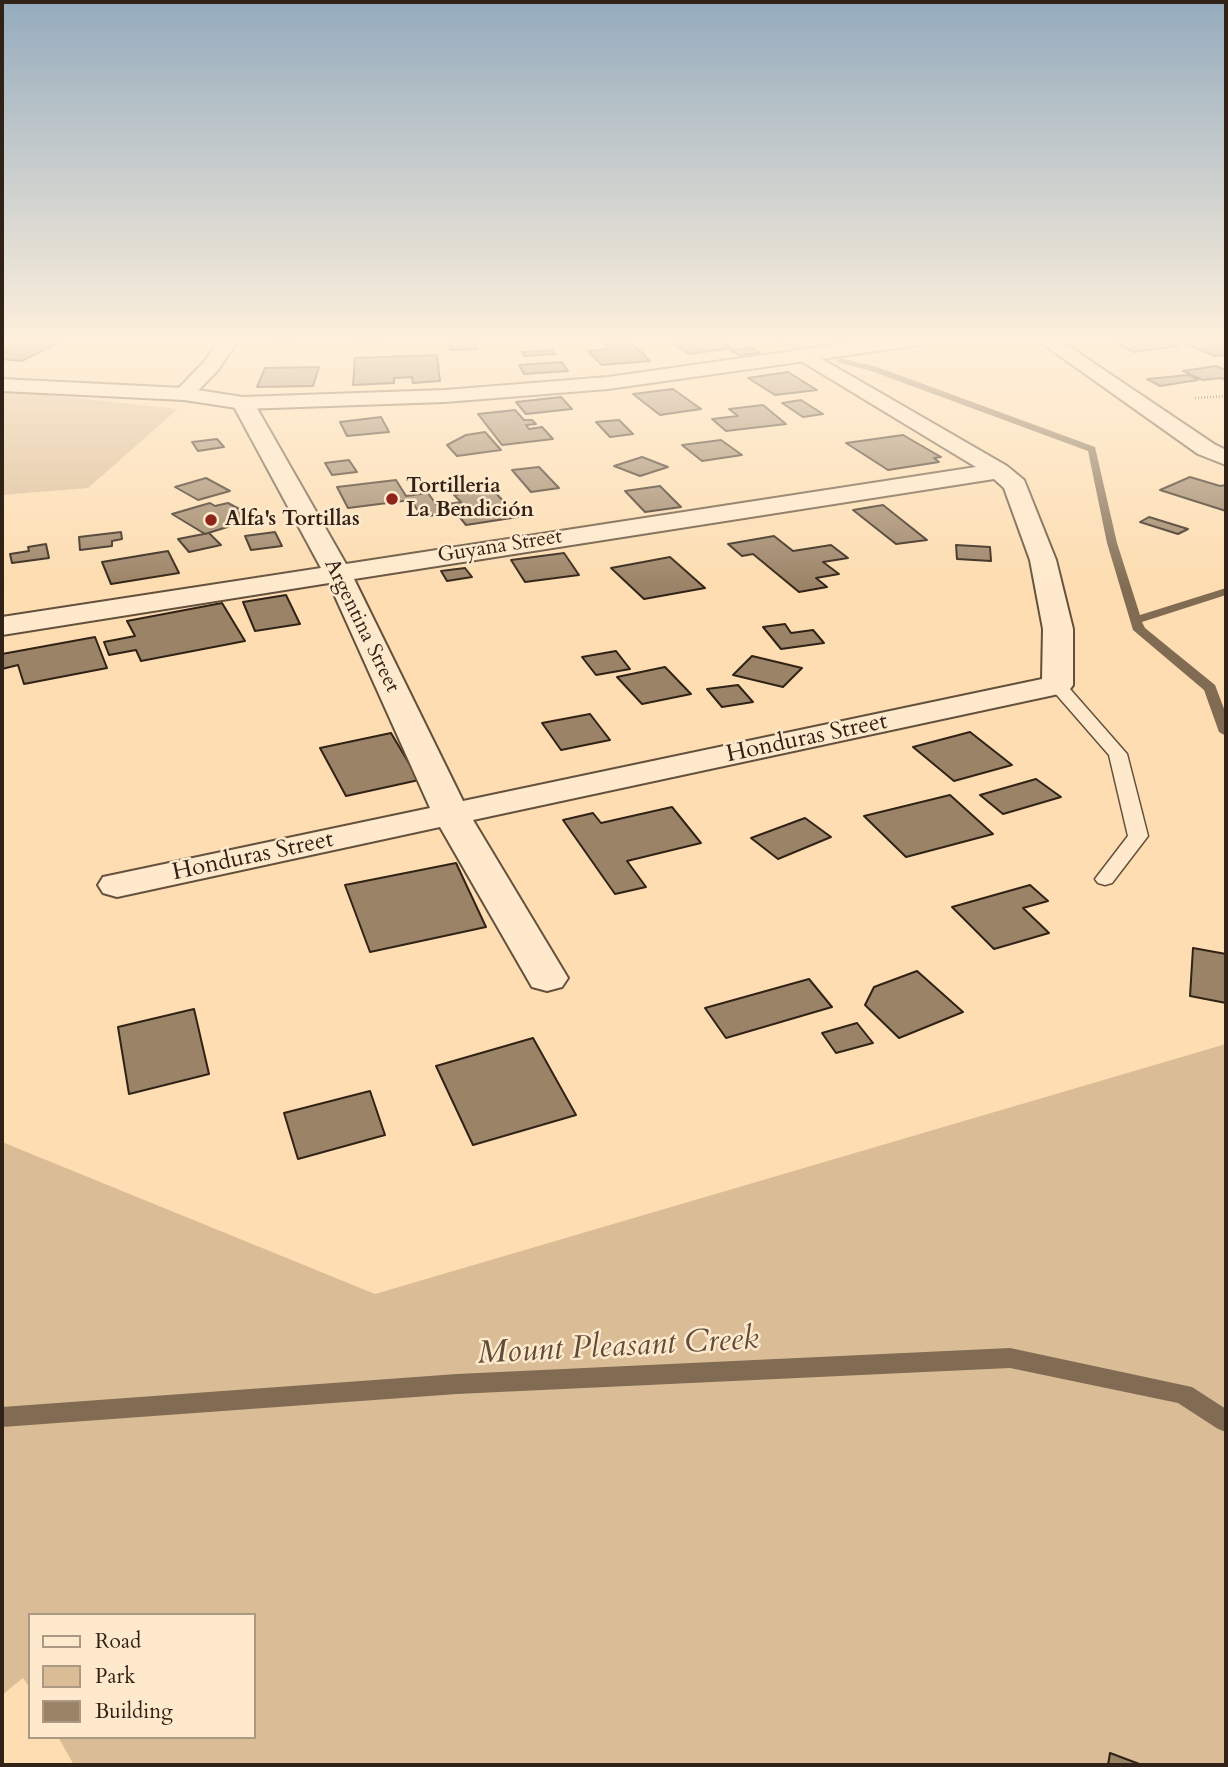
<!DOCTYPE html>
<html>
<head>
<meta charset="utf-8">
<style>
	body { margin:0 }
	#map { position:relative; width:1228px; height:1767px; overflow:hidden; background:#fdddb1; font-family:Cardo,serif }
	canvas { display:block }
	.frame { position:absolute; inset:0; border:4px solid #302216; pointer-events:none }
	.legend { position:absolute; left:28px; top:1613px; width:228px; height:126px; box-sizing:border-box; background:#fee9cc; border:2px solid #ac9983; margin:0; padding:9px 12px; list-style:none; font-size:21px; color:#302216 }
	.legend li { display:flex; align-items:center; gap:14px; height:35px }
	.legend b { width:35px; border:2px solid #ac9983 }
</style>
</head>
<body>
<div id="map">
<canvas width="1228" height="1767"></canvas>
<div class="frame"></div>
<ul class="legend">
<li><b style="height:9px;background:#fee9cc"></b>Road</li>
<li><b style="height:19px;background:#dabd97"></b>Park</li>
<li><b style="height:19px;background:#9b8367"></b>Building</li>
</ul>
</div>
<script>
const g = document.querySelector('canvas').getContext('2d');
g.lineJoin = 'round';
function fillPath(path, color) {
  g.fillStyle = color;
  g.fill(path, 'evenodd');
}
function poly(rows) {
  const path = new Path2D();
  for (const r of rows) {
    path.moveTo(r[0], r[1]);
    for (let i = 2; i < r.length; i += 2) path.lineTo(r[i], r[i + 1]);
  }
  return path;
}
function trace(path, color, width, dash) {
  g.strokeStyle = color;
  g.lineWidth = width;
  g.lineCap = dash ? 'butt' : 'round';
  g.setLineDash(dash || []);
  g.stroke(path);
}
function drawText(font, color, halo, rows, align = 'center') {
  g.font = font + ' Cardo,serif';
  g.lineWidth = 5;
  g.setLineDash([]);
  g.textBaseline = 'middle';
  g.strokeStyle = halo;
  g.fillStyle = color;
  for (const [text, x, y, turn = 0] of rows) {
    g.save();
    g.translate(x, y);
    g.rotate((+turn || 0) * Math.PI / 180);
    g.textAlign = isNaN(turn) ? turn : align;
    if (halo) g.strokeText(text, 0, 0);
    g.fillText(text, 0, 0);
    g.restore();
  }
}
fillPath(poly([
	[2,392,28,393,178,409,88,488,2,495],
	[1226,1044,1226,1765,74,1765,58,1737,254,1737,254,1615,30,1615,30,1688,23,1678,2,1695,2,1142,375,1294]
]), '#dabd97');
fillPath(poly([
	[763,339,777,339,807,349,803,351,763,339],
	[840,358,877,367,1095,447,1117,543,1140,615,1226,588,1226,595,1142,622,1145,628,1215,685,1226,714,1226,736,1219,732,1204,690,1133,630,1107,543,1088,451,871,371,837,362,840,358],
	[1010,1348,1192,1387,1226,1409,1226,1432,1218,1429,1178,1403,1010,1368,457,1394,2,1427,2,1407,457,1374,1010,1348]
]), '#816c53');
const building = poly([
	[2,339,65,339,22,361,2,359,2,339],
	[274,339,340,339,273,343,274,339],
	[350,339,380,339,379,343,350,343,350,339],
	[716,339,731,348,689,354,669,341,716,339],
	[1105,339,1161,339,1178,346,1134,352,1105,339],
	[1200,339,1226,339,1226,355,1215,356,1181,342,1200,339],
	[475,340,477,349,451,350,449,341,475,340],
	[629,340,650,361,602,365,588,351,609,349,602,342,629,340],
	[752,348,760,353,739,355,731,350,752,348],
	[552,350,555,354,524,356,522,352,552,350],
	[437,355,440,381,413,383,412,377,394,378,394,383,353,385,355,358,437,355],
	[562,362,568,371,524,374,519,365,562,362],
	[1216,366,1226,370,1226,380,1221,378,1203,380,1183,371,1216,366],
	[319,367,313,386,257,387,265,368,319,367],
	[788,372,817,390,775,395,748,378,788,372],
	[1189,375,1198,380,1160,386,1147,379,1189,375],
	[673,389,701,409,660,415,633,394,673,389],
	[561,397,572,409,526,414,516,402,561,397],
	[801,400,823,414,803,417,782,403,801,400],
	[763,405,786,424,726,431,712,419,738,416,729,409,763,405],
	[515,410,524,420,532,420,536,424,526,425,529,429,542,427,553,439,502,445,478,414,515,410],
	[381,417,389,432,347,436,340,422,381,417],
	[619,420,633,434,610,437,596,422,619,420],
	[485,432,501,450,457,456,447,445,466,435,485,432],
	[903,435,941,457,934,458,939,462,888,470,846,443,903,435],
	[217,439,224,447,198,451,192,442,217,439],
	[721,440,742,455,702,461,682,445,721,440],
	[642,457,668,467,640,476,614,466,642,457],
	[349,460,357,472,332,475,325,463,349,460],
	[539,467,559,488,531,492,512,470,539,467],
	[1190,477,1220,486,1226,485,1226,511,1160,490,1190,477],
	[206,478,230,491,198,500,175,487,206,478],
	[396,480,406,496,428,493,443,514,422,517,411,500,348,508,337,487,396,480],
	[660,486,681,507,645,512,625,491,660,486],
	[492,489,518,517,466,525,449,504,461,502,454,495,492,489],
	[210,503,215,506,228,503,256,518,205,534,172,514,210,503],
	[883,505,927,540,896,544,853,510,883,505],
	[1149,517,1188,529,1178,534,1140,522,1149,517],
	[121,532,122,539,112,541,112,546,80,550,79,537,121,532],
	[275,532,282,546,251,550,245,536,275,532],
	[209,533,221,545,189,552,178,539,209,533],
	[774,536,793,551,831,545,848,558,823,562,839,574,816,578,827,587,799,592,753,554,742,556,728,544,774,536],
	[46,544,49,558,12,563,10,554,29,551,28,547,46,544],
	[956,545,990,547,991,561,957,559,956,545],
	[168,551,179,573,111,584,102,562,168,551],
	[564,553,579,575,525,582,511,560,564,553],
	[670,557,705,588,644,599,611,568,670,557],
	[465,568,472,577,447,581,441,571,465,568],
	[286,595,300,624,255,631,243,602,286,595],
	[222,603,245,641,141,661,136,650,109,655,104,642,135,636,127,621,222,603],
	[785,624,791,633,813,630,824,643,781,649,763,627,785,624],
	[95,637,107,668,24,684,18,665,2,669,2,654,95,637],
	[616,651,630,669,596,675,582,657,616,651],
	[752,656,802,668,783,687,733,675,752,656],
	[665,667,691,694,642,704,617,677,665,667],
	[738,685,753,702,722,707,707,689,738,685],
	[590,714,610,740,561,750,542,723,590,714],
	[970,732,1012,765,954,781,913,747,970,732],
	[391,733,419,780,346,796,320,748,391,733],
	[1036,779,1061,797,1003,814,980,795,1036,779],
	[950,795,993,834,906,857,864,816,950,795],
	[672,807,701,843,627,861,646,887,615,894,563,820,593,813,601,823,672,807],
	[805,818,831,837,778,859,751,838,805,818],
	[456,863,486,927,370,952,345,885,456,863],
	[1030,885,1048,901,1023,908,1049,933,994,949,952,907,1030,885],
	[1193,948,1226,954,1226,1003,1190,996,1193,948],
	[917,971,963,1012,899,1038,865,1005,874,987,917,971],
	[809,979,832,1007,726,1038,705,1008,809,979],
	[194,1009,209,1074,129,1094,118,1027,194,1009],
	[857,1023,873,1043,836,1053,822,1033,857,1023],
	[533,1038,576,1115,473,1145,436,1066,533,1038],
	[370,1091,385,1135,298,1159,284,1113,370,1091],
	[1110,1753,1142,1765,1108,1765,1110,1753]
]);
fillPath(building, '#9b8367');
trace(building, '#302216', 2);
const service = poly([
	[1057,680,1063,681,1127,754,1148,836,1112,883,1105,885,1098,883,1095,879,1128,836,1109,755,1048,685,1057,680]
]);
const minor = poly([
	[220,339,239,339,218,370,191,398,177,398,174,394,177,390,204,362,220,339],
	[1036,339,1058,339,1214,444,1226,450,1226,465,1198,454,1036,339],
	[808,351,1007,466,1024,480,1056,560,1073,629,1073,685,1068,692,473,820,568,978,562,987,547,991,532,987,440,827,117,897,103,893,98,885,103,877,430,808,329,583,2,635,2,617,321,568,232,403,236,399,250,399,254,403,346,564,976,467,801,361,798,357,801,353,808,351],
	[994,479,1004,488,1030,560,1043,629,1042,679,463,801,354,579,994,479]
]);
const tertiary = poly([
	[877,339,928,339,919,345,608,389,445,402,243,409,184,400,2,391,2,379,184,388,243,397,445,390,608,377,877,339]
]);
trace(service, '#63513d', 3);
trace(minor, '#63513d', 4);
trace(tertiary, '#63513d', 4);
trace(poly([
	[1195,398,1226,396]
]), '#302216', 2.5, [1, 2]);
fillPath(service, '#fee9cc');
fillPath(minor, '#fee9cc');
fillPath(tertiary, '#fee9cc');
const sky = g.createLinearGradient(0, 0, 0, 587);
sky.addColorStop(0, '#94abbd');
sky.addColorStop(0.58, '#fef0dc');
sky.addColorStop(1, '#fef0dc00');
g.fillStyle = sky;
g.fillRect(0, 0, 1228, 587);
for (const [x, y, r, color] of [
	[392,499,7,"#8f2418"],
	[211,520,7,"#8f2418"]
]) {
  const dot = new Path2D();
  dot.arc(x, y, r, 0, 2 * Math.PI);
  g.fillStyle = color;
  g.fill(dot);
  trace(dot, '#fee9cc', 2.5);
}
drawText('bold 21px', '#302216', '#fee9cc', [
	["Tortilleria",406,487],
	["La Bendición",406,511],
	["Alfa's Tortillas",225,520]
], 'left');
drawText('21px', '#302216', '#fee9cc', [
	["Guyana Street",500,547,-9],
	["Argentina Street",361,626,64]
]);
drawText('24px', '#302216', '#fee9cc', [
	["Honduras Street",807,739,-12],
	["Honduras Street",253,857,-12]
]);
drawText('italic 32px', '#5f4d3a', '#fee9cc', [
	["Mount Pleasant Creek",618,1348,-3]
]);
</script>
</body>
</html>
